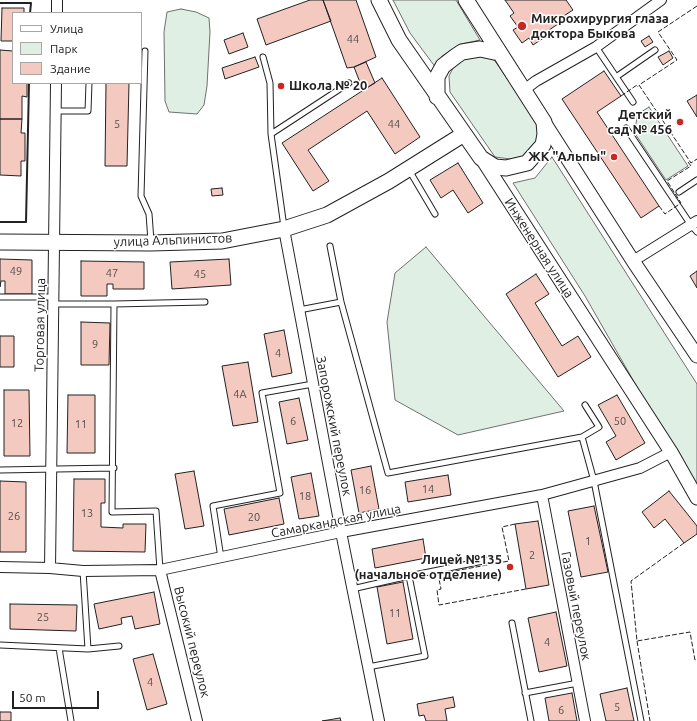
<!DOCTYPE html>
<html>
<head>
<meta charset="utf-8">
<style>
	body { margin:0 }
	#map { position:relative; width:697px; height:721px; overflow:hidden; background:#fff; font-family:Ubuntu,sans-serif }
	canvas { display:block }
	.legend { position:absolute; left:12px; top:12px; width:130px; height:72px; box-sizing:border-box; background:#fff; border:1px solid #a7a7a7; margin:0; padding:5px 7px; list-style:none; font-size:12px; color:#222 }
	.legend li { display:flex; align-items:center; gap:8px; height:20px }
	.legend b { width:20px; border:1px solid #a7a7a7 }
	.scale { position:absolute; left:12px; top:691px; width:87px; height:18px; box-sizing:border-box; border:2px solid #222; border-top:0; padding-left:5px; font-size:12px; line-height:14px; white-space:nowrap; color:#222; -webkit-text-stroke:3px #fff; paint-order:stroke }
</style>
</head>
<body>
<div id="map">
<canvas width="697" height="721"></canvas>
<ul class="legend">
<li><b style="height:5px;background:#fff"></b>Улица</li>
<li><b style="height:11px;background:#e0efe3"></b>Парк</li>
<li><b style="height:11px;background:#f3c9c0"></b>Здание</li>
</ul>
<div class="scale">50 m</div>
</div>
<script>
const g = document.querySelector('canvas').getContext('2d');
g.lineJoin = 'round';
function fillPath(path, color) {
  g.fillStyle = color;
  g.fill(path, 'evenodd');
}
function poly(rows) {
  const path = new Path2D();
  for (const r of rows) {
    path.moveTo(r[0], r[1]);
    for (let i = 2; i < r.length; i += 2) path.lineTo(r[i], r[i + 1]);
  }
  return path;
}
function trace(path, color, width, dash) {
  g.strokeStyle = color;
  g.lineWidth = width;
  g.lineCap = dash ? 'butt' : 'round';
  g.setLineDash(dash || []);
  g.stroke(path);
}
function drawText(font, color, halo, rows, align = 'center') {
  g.font = font + ' Ubuntu,sans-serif';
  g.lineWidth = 3;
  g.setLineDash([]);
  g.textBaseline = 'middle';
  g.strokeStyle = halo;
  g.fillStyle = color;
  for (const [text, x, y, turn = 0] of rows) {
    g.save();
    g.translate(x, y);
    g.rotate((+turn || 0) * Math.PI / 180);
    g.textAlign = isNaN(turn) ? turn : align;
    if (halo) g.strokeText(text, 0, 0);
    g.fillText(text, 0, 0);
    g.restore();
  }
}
const green = poly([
	[393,0,456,0,480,40,461,44,442,56,436,68,410,33,393,0],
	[181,9,196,12,209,18,210,32,207,86,204,105,197,114,169,112,165,101,164,32,167,12,181,9],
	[471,54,487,54,495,61,540,126,540,139,525,156,510,159,495,157,450,92,449,76,454,66,471,54],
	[649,107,688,166,666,180,634,132,638,114,649,107],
	[552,157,697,384,697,492,585,296,513,183,535,178,552,157],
	[426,247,564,411,458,435,395,400,387,322,395,273,426,247]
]);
fillPath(green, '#e0efe3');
trace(green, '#6f6f6f', 1);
const building = poly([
	[310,0,323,0,331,21,266,45,257,19,310,0],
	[323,0,356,0,376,57,354,67,347,68,323,0],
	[505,0,566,0,573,10,559,19,561,22,546,32,548,35,533,45,529,38,522,43,513,30,518,27,510,16,514,13,505,0],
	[2,8,24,8,24,13,13,13,13,41,1,41,2,8],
	[243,33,248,47,229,54,224,40,243,33],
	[649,36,653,42,645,47,641,41,649,36],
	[0,50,13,51,13,83,27,83,27,97,22,96,22,119,0,119,0,50],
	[669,51,673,58,663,65,658,57,669,51],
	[255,57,259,67,225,79,222,68,255,57],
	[366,62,375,83,363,90,354,67,366,62],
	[604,71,621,96,597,112,659,206,641,218,562,99,604,71],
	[382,78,420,137,395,154,367,111,308,150,329,181,313,191,282,143,382,78],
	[106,83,129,83,127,166,105,166,106,83],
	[697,95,697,117,687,101,697,95],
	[0,119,22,119,21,133,25,133,25,161,21,161,21,176,0,175,0,119],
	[458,163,483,203,468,213,453,190,441,198,430,180,458,163],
	[222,188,223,195,212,196,211,189,222,188],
	[0,259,32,260,32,294,5,294,5,281,1,281,0,287,0,259],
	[229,259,231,285,172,289,170,262,229,259],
	[81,261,144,262,144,289,113,289,113,284,107,284,107,296,81,296,81,261],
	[697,271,697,288,690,276,697,271],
	[536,274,549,294,535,303,562,346,578,336,591,357,558,377,506,294,536,274],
	[81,322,110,323,109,365,81,365,81,322],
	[284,330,292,373,272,377,264,334,284,330],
	[0,336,14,336,14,367,0,367,0,336],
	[248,362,258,422,233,426,222,366,248,362],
	[4,390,29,390,30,456,4,456,4,390],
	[68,395,95,395,95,453,67,453,68,395],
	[617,395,645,443,616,460,606,442,616,436,598,405,617,395],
	[299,398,308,440,287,444,279,402,299,398],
	[371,466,379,509,359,513,351,470,371,466],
	[194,471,204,526,185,529,175,474,194,471],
	[311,473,319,516,299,519,291,477,311,473],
	[448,475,451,495,408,502,405,482,448,475],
	[74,479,105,479,105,503,101,503,101,527,123,528,123,524,146,524,145,552,73,551,74,479],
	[0,481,26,482,26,552,0,552,0,481],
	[669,491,697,526,697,534,684,543,665,519,654,528,642,512,669,491],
	[279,498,284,524,229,535,224,509,279,498],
	[594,506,608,572,581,577,568,511,594,506],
	[538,521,549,585,526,589,515,524,538,521],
	[423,539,426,558,375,568,372,549,423,539],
	[403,582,413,639,387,644,377,587,403,582],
	[154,592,160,624,135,629,132,616,121,618,122,624,99,629,94,604,154,592],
	[10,604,77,605,76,631,10,629,10,604],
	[556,612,567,666,539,672,528,618,556,612],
	[153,654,167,704,147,710,133,659,153,654],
	[627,688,634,721,606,721,600,694,627,688],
	[572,693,577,721,549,721,545,698,572,693],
	[453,697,455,707,445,709,447,721,426,721,424,715,419,716,417,704,453,697],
	[0,712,11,712,11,721,0,721,0,712],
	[340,718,341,721,322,721,340,718]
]);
fillPath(building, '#f3c9c0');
trace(building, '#222', 1);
const service = poly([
	[596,47,633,102],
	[145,51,141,196,149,214,151,241],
	[263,57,270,83,271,134],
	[616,77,655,50],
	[55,111,88,111,89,83],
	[626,128,691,225,697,232],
	[409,170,435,214],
	[679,192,697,180],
	[284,227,271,134,349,83],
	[330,246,341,302,388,473,582,437,594,481,641,721],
	[0,297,54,297],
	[54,304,114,304,205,302],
	[114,304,112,512,156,511,160,570],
	[299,310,341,302],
	[582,437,599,427,585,405],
	[0,470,114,468],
	[221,558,213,506,280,493,262,393,313,384],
	[83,571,88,649],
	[352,589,409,576],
	[512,623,531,721],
	[0,645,88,649,119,646],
	[59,648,71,721],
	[368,667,425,656,409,576,488,560],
	[525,693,578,683]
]);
const minor = poly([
	[57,13,57,0],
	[524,90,536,81,596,47,661,0],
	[284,229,341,532,379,721],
	[633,261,697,221],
	[542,495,585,721],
	[0,567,50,568,83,571,160,570,341,532,542,495,640,468,671,452],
	[50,568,56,83],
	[160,570,197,721]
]);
const tertiary = poly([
	[544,122,633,261,697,356],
	[482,159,671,452,697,498]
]);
const secondary = poly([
	[379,0,399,40,481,158,495,167,506,168,527,163,543,145,545,134,544,122,466,0],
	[437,97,437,77,443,66,456,56,462,52,480,49,499,53],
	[0,242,151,243,222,241,284,229,327,215,389,181,464,134]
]);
trace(service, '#222', 7);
trace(minor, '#222', 12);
trace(tertiary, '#222', 15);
trace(secondary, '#222', 17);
trace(service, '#fff', 5);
trace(minor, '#fff', 10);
trace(tertiary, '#fff', 13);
trace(secondary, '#fff', 15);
trace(poly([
	[697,6,658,32,677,60,639,85,691,163,697,159],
	[621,96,637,85,638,87],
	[659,206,665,214,681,203,667,181,691,166,688,162],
	[515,524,502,527,509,561,438,574,441,589,437,590,439,605,526,589],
	[684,543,631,581,637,641,690,632,695,660,697,660],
	[637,641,650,721]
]), '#222', 1, [5, 2]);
trace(poly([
	[0,3,31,3,30,13],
	[0,222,26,222,29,83]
]), '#222', 2);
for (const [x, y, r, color] of [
	[522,26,5,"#c62828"],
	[281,86,4,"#c62828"],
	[680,122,4,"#c62828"],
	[614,157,4,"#c62828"],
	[510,567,4,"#c62828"]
]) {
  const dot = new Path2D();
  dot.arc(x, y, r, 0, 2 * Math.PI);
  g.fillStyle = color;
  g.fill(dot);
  trace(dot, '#fff', 1.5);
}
drawText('11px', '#564c4a', null, [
	["44",353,39],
	["5",117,124],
	["44",394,124],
	["49",16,271],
	["47",112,273],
	["45",200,274],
	["9",95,344],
	["4",278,353],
	["4А",240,394],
	["6",293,421],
	["50",620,421],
	["12",17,423],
	["11",81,424],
	["14",428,489],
	["16",365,490],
	["18",305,496],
	["13",87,513],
	["26",14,516],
	["20",254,517],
	["1",588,541],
	["2",532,555],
	["11",395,613],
	["25",43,617],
	["4",547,642],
	["4",150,682],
	["5",617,707],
	["6",561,710]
]);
drawText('bold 13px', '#222', '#fff', [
	["Микрохирургия глаза",531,19,"left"],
	["доктора Быкова",531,34,"left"],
	["Школа № 20",289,86,"left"],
	["Детский",672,115],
	["сад № 456",672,130],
	["ЖК \"Альпы\"",606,157],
	["Лицей №135",502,560],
	["(начальное отделение)",502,575]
], 'right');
drawText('13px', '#222', '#fff', [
	["улица Альпинистов",173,240,-2],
	["Инженерная улица",539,248,57],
	["Торговая улица",40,325,-89],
	["Запорожский переулок",334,426,79],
	["Самаркандская улица",336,521,-11],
	["Газовый переулок",576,606,79],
	["Высокий переулок",192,642,76]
]);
</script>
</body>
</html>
